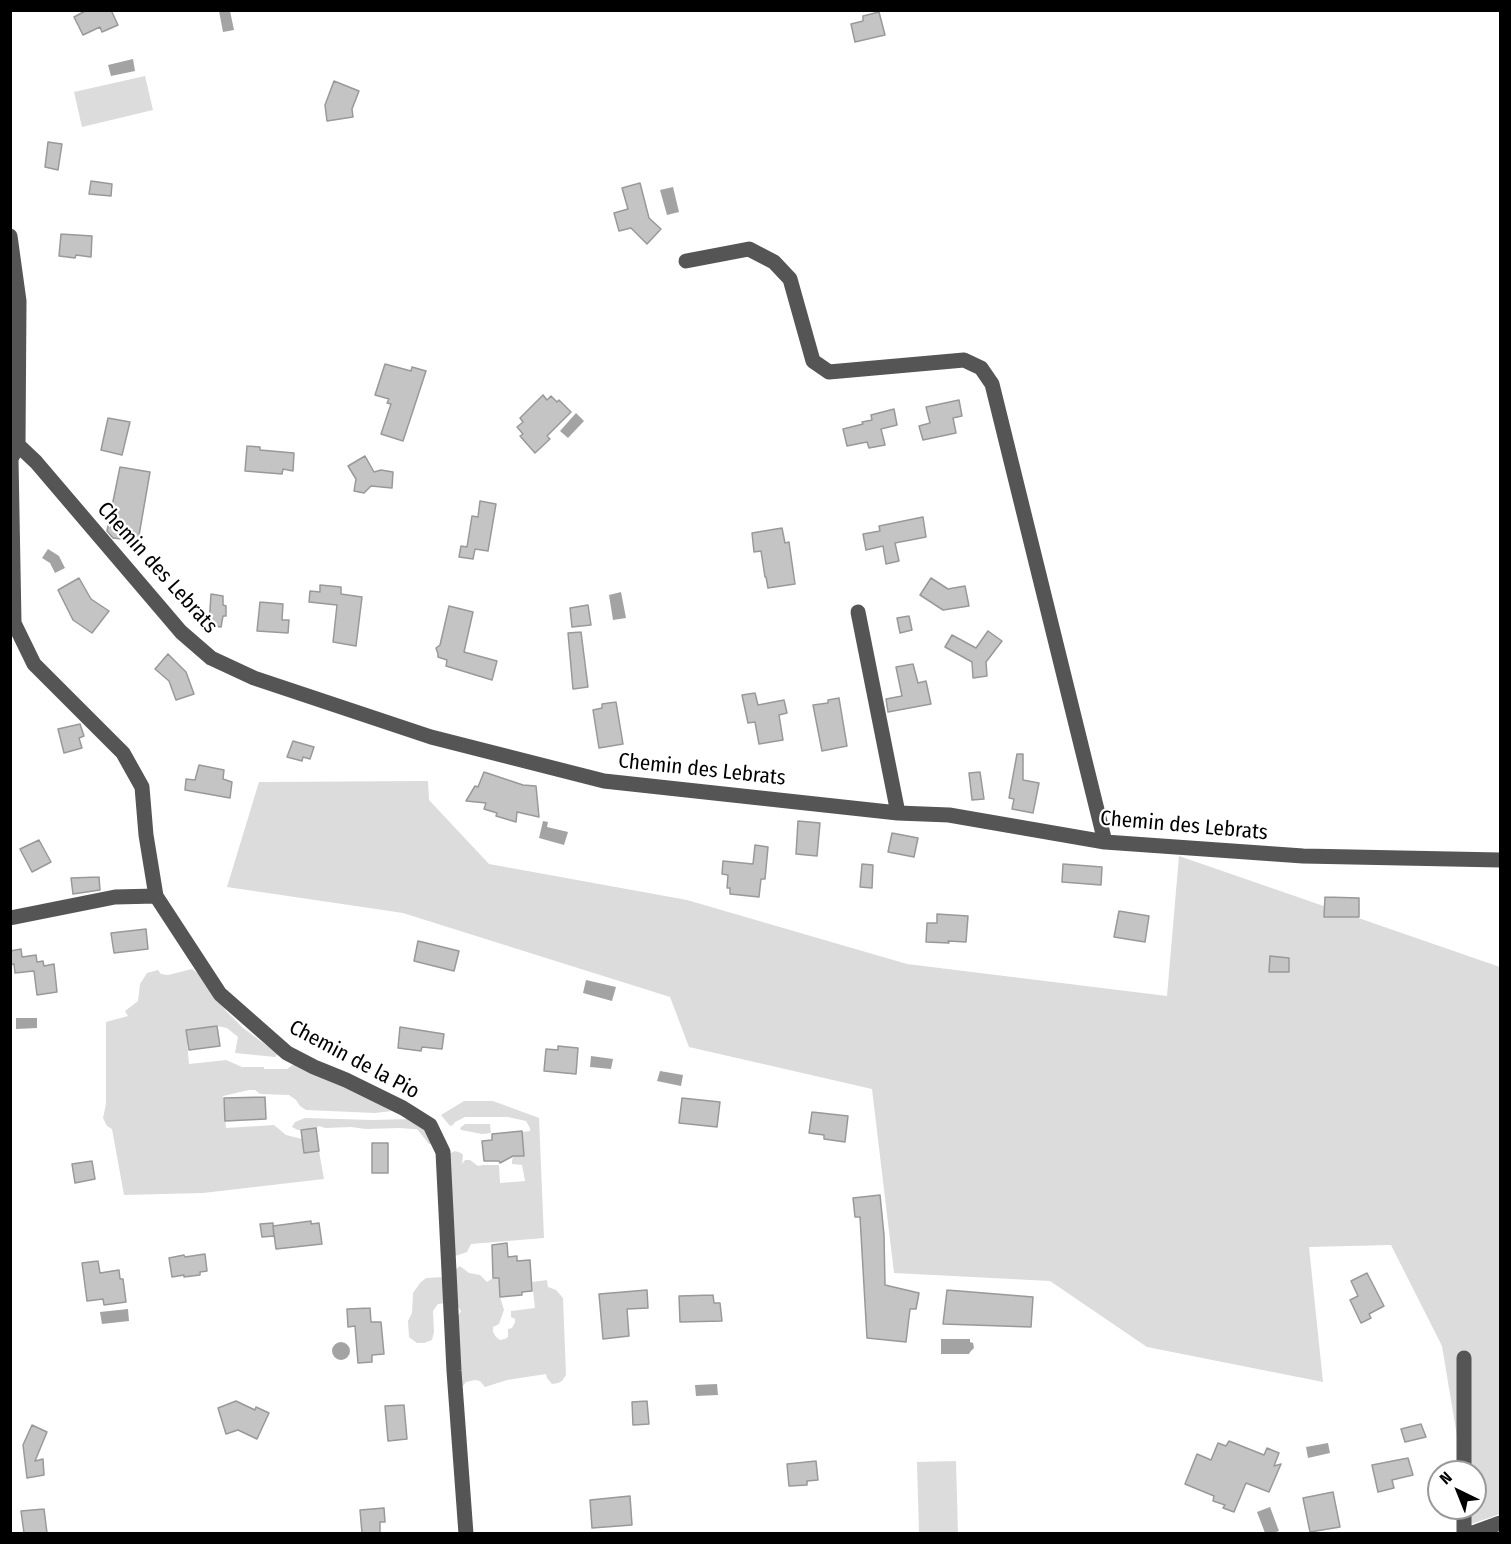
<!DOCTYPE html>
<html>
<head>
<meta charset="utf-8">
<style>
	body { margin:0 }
	#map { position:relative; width:1511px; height:1544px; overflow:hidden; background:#fff; font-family:"Fira Sans Condensed",sans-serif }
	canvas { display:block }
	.frame { position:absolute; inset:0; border:12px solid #000; pointer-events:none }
	.north { position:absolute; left:1427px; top:1460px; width:60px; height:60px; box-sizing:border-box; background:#fff; border:2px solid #999; border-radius:50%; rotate:317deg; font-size:16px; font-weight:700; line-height:24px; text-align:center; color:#000 }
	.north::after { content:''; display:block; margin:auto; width:21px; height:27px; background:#000; clip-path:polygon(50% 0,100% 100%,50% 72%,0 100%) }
</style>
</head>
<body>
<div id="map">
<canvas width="1511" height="1544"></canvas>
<div class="frame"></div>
<div class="north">N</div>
</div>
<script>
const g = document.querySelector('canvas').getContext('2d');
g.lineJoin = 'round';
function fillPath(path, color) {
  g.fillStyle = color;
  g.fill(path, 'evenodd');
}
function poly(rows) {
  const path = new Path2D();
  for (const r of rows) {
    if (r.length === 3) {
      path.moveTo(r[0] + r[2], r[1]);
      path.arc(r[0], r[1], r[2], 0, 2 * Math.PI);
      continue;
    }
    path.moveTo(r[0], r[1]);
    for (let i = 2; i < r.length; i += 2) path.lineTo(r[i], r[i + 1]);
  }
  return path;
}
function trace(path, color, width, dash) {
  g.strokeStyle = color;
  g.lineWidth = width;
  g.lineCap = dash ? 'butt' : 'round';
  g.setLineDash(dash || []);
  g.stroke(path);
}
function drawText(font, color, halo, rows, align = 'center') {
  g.font = font + ' "Fira Sans Condensed",sans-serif';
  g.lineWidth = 4.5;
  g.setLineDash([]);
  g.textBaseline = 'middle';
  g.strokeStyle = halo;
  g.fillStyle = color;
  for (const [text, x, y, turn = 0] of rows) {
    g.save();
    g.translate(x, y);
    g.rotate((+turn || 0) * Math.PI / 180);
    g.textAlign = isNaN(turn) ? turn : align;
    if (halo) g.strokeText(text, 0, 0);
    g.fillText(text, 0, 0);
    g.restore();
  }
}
fillPath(poly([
	[145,76,153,110,82,127,74,92],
	[428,781,429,800,489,864,687,900,907,964,1167,996,1179,856,1500,967,1500,1514,1471,1524,1468,1508,1475,1508,1475,1472,1463,1472,1442,1346,1391,1245,1309,1247,1323,1382,1147,1347,1050,1281,894,1273,872,1089,689,1047,670,997,403,913,227,887,259,782],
	[192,969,200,975,227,1012,243,1028,278,1054,275,1057,235,1053,238,1037,227,1028,217,1026,186,1030,189,1064,226,1060,242,1067,264,1067,264,1069,287,1069,294,1064,368,1098,392,1111,375,1113,306,1110,300,1106,296,1100,289,1095,260,1094,255,1090,249,1090,223,1096,226,1128,274,1125,286,1135,302,1139,305,1153,319,1151,324,1179,203,1193,124,1195,112,1129,107,1126,103,1118,106,1104,106,1022,128,1016,125,1011,138,1001,140,984,147,973,158,970,161,974,168,975],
	[464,1101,493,1101,539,1118,544,1238,471,1244,467,1252,455,1256,449,1154,455,1151,461,1153,463,1155,462,1164,465,1160,470,1160,478,1166,483,1165,499,1165,500,1183,525,1181,522,1165,512,1164,512,1161,513,1156,523,1156,522,1132,530,1131,530,1128,526,1121,508,1117,465,1117,455,1122,453,1125,450,1126,441,1115],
	[305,1118,372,1120,411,1119,424,1127,433,1144,429,1144,417,1129,414,1129,399,1128,366,1129,351,1127,325,1128,319,1126,316,1128,298,1130,292,1127,295,1122],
	[465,1124,490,1124,491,1133,482,1134,461,1130,460,1128],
	[460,1266,469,1273,480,1275,487,1282,493,1278,499,1278,500,1297,504,1310,499,1324,493,1327,493,1332,496,1337,500,1340,505,1339,508,1337,508,1329,512,1328,515,1322,515,1319,511,1317,511,1311,535,1308,532,1282,547,1280,548,1287,556,1290,563,1298,566,1375,562,1381,558,1383,552,1384,547,1378,546,1374,507,1380,485,1387,480,1381,475,1380,466,1382,462,1387,458,1316,461,1311,457,1305,447,1303,438,1304,433,1311,434,1332,432,1340,424,1343,417,1343,409,1337,408,1321,412,1313,413,1293,420,1283,426,1278,446,1277],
	[956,1461,958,1533,919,1533,917,1462]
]), '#dcdcdc');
fillPath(poly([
	[219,11,230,11,234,30,223,32],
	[133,59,135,71,111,76,108,65],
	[673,187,679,212,667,215,660,190],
	[576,413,584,421,568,438,560,431],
	[48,549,59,556,65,568,55,573,50,563,42,558],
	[621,592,626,618,613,620,609,595],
	[543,821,548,822,547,827,568,832,564,845,539,838],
	[586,980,616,987,612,1001,583,993],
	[16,1018,37,1018,37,1028,16,1029],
	[591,1056,613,1059,611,1069,590,1067],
	[660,1071,683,1075,681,1086,657,1081],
	[128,1309,129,1321,102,1324,100,1312],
	[941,1339,970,1339,970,1342,973,1343,974,1348,970,1352,969,1354,941,1354],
	[341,1351,9],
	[717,1384,718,1395,696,1396,695,1385],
	[1328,1443,1330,1453,1308,1458,1306,1447],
	[1270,1507,1279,1531,1273,1533,1265,1533,1257,1512]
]), '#a3a3a3');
const building = poly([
	[87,10,111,10,118,25,102,32,100,27,83,35,74,17,87,10],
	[879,12,885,35,855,42,851,24,863,21,863,16,879,12],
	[334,81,359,91,352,109,353,117,327,121,325,105,334,81],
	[48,142,62,144,58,170,45,167,48,142],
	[91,181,112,184,111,196,89,194,91,181],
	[640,183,649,218,661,229,647,244,631,228,619,231,614,213,628,209,622,188,640,183],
	[61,234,92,236,91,257,76,255,75,258,59,256,61,234],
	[385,364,411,371,412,367,426,371,403,441,381,434,391,404,387,403,389,399,375,395,385,364],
	[543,395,547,400,551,396,557,402,559,400,571,412,547,436,550,439,535,453,520,436,523,434,517,427,523,422,520,418,543,395],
	[959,400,962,416,953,418,956,433,923,440,919,426,930,423,926,407,959,400],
	[894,409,897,425,881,429,885,445,869,448,867,442,847,446,843,429,863,424,862,422,872,420,871,415,894,409],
	[108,418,130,422,122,455,101,450,108,418],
	[247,446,260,447,260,450,294,453,293,471,283,469,282,474,245,471,247,446],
	[365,456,374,472,381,470,393,472,392,488,371,486,364,493,354,491,356,479,348,466,365,456],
	[120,467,150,472,138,541,113,538,107,531,120,467],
	[480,501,496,504,488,551,475,549,473,559,459,557,461,546,467,547,472,516,478,517,480,501],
	[923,517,926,537,895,543,899,561,886,564,883,546,866,550,863,534,880,531,879,526,923,517],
	[782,528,785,543,789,542,795,584,768,588,766,577,765,577,761,551,754,552,752,533,782,528],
	[79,578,91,599,109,611,92,633,73,620,58,590,79,578],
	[931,578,948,589,965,586,969,606,943,610,920,595,931,578],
	[320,585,341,587,341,594,362,597,356,646,333,642,337,605,309,602,310,591,320,592,320,585],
	[211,594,223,596,223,605,226,606,226,616,223,616,221,627,209,625,211,594],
	[260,602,283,604,282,620,289,620,288,633,257,631,260,602],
	[588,605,591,625,572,627,570,608,588,605],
	[449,606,473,612,464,652,497,661,492,680,446,666,447,660,438,657,438,654,436,648,440,645,449,606],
	[909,616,912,630,900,633,897,618,909,616],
	[988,631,1002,641,986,662,987,676,973,678,972,662,945,647,952,635,976,648,988,631],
	[581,632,588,687,573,689,568,633,581,632],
	[168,654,186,672,194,694,176,700,169,681,155,669,168,654],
	[913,664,918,683,926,681,931,704,888,712,886,699,902,696,896,667,913,664],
	[755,693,758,705,784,700,787,713,779,715,783,740,759,744,755,722,748,723,742,695,755,693],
	[839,698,847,746,822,751,813,705,828,703,828,700,839,698],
	[616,702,623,744,599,748,593,710,602,708,602,704,616,702],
	[80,724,84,736,79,738,82,748,64,753,58,729,80,724],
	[293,741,314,747,310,759,303,757,302,761,287,757,293,741],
	[1017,754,1023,754,1023,780,1039,783,1033,813,1012,809,1014,799,1009,798,1017,754],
	[199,765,224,770,223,779,232,782,230,798,185,790,186,779,195,780,199,765],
	[484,772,523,785,536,786,539,817,517,812,516,822,496,816,497,813,484,809,486,803,466,801,475,786,478,787,484,772],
	[980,772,984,799,972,800,969,773,980,772],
	[798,821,820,823,817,856,796,854,798,821],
	[892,833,918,838,914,857,888,852,892,833],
	[39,840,51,862,32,872,20,849,39,840],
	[755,845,768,847,765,879,761,879,759,897,730,894,730,888,727,888,728,875,722,874,723,861,753,864,755,845],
	[862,864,873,865,872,888,860,887,862,864],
	[1063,864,1102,867,1101,885,1062,882,1063,864],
	[99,877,100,890,73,894,71,878,99,877],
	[1325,897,1359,898,1359,917,1324,917,1325,897],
	[1119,911,1149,916,1145,942,1114,937,1119,911],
	[937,914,968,916,966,942,948,941,949,943,926,942,927,923,937,923,937,914],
	[146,929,148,949,114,953,111,933,146,929],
	[418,941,459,951,454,971,414,961,418,941],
	[21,949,22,957,36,955,37,962,43,961,44,966,54,964,57,992,37,995,34,971,15,973,14,964,10,965,10,951,21,949],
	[1270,956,1289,958,1289,972,1269,972,1270,956],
	[217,1026,220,1046,189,1050,186,1030,217,1026],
	[400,1027,444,1034,442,1049,422,1047,421,1051,398,1048,400,1027],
	[558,1046,578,1048,576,1074,544,1071,546,1049,558,1050,558,1046],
	[265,1097,266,1119,225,1121,224,1098,265,1097],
	[682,1098,720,1102,717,1127,679,1123,682,1098],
	[812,1112,848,1116,845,1142,824,1139,824,1135,809,1133,812,1112],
	[316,1128,319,1151,304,1153,301,1130,316,1128],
	[522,1131,524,1156,513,1156,500,1163,499,1161,484,1161,482,1141,492,1140,492,1134,522,1131],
	[372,1143,388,1143,388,1173,372,1173,372,1143],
	[92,1161,95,1179,75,1183,72,1164,92,1161],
	[880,1195,884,1235,885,1285,919,1293,916,1309,910,1309,906,1342,867,1338,860,1217,855,1217,853,1198,880,1195],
	[311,1221,311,1224,319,1223,322,1244,276,1249,273,1227,274,1236,262,1237,260,1224,273,1223,273,1226,311,1221],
	[507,1243,508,1257,517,1256,517,1261,530,1260,532,1291,522,1292,522,1295,500,1297,499,1278,493,1278,492,1245,507,1243],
	[205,1254,207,1271,200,1272,200,1275,184,1277,184,1275,172,1277,169,1258,184,1255,185,1257,205,1254],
	[98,1261,100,1273,119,1270,120,1279,123,1279,126,1302,104,1305,103,1299,87,1301,82,1263,98,1261],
	[1367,1273,1384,1306,1369,1314,1371,1318,1361,1323,1350,1300,1358,1296,1351,1281,1367,1273],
	[647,1290,648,1308,627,1309,629,1336,603,1339,599,1294,647,1290],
	[947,1290,1033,1297,1031,1327,943,1324,947,1290],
	[713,1295,714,1303,720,1303,722,1321,680,1322,679,1296,713,1295],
	[370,1308,371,1322,381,1322,384,1354,372,1355,372,1362,358,1363,355,1326,348,1327,347,1309,370,1308],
	[236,1401,255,1410,256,1407,269,1413,257,1439,238,1430,226,1434,218,1408,236,1401],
	[647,1401,649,1424,633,1425,632,1402,647,1401],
	[404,1405,407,1439,388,1441,385,1406,404,1405],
	[1421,1424,1426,1437,1405,1442,1401,1429,1421,1424],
	[32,1425,47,1432,35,1461,43,1459,44,1475,27,1478,23,1445,32,1425],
	[1229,1441,1264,1455,1267,1448,1279,1453,1274,1466,1281,1464,1269,1492,1246,1483,1234,1512,1223,1508,1225,1505,1213,1501,1214,1496,1185,1484,1197,1454,1211,1460,1218,1443,1226,1446,1229,1441],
	[1408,1458,1413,1475,1392,1480,1394,1488,1378,1492,1372,1465,1408,1458],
	[816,1461,818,1480,807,1481,807,1485,789,1486,787,1464,816,1461],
	[1333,1492,1340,1527,1310,1532,1303,1498,1333,1492],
	[630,1496,632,1525,592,1528,590,1500,630,1496],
	[384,1508,385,1522,380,1522,380,1533,362,1533,360,1510,384,1508],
	[44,1509,47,1533,24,1533,21,1511,44,1509]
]);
fillPath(building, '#c4c4c4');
trace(building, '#999', 1.5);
trace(poly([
	[10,236,19,301,18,445,11,459,14,623,34,664,123,753,142,787,146,835,156,896,220,994,287,1053,314,1067,346,1080,403,1108,430,1125,443,1152,454,1371,466,1534],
	[686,261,749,249,774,262,790,279,813,361,829,372,964,360,981,368,992,384,1105,842],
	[10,443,18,445,36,462,181,632,211,658,254,678,431,737,604,781,898,813,949,815,1105,842,1303,856,1500,860],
	[858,612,898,813],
	[10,918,115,897,156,896],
	[1464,1472,1464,1358],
	[1464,1534,1464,1508],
	[1470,1534,1500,1523]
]), '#555', 15);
drawText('21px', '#000', '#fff', [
	["Chemin des Lebrats",157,568,48],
	["Chemin des Lebrats",702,770,6],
	["Chemin des Lebrats",1184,826,5],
	["Chemin de la Pio",354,1060,28]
]);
</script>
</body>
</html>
